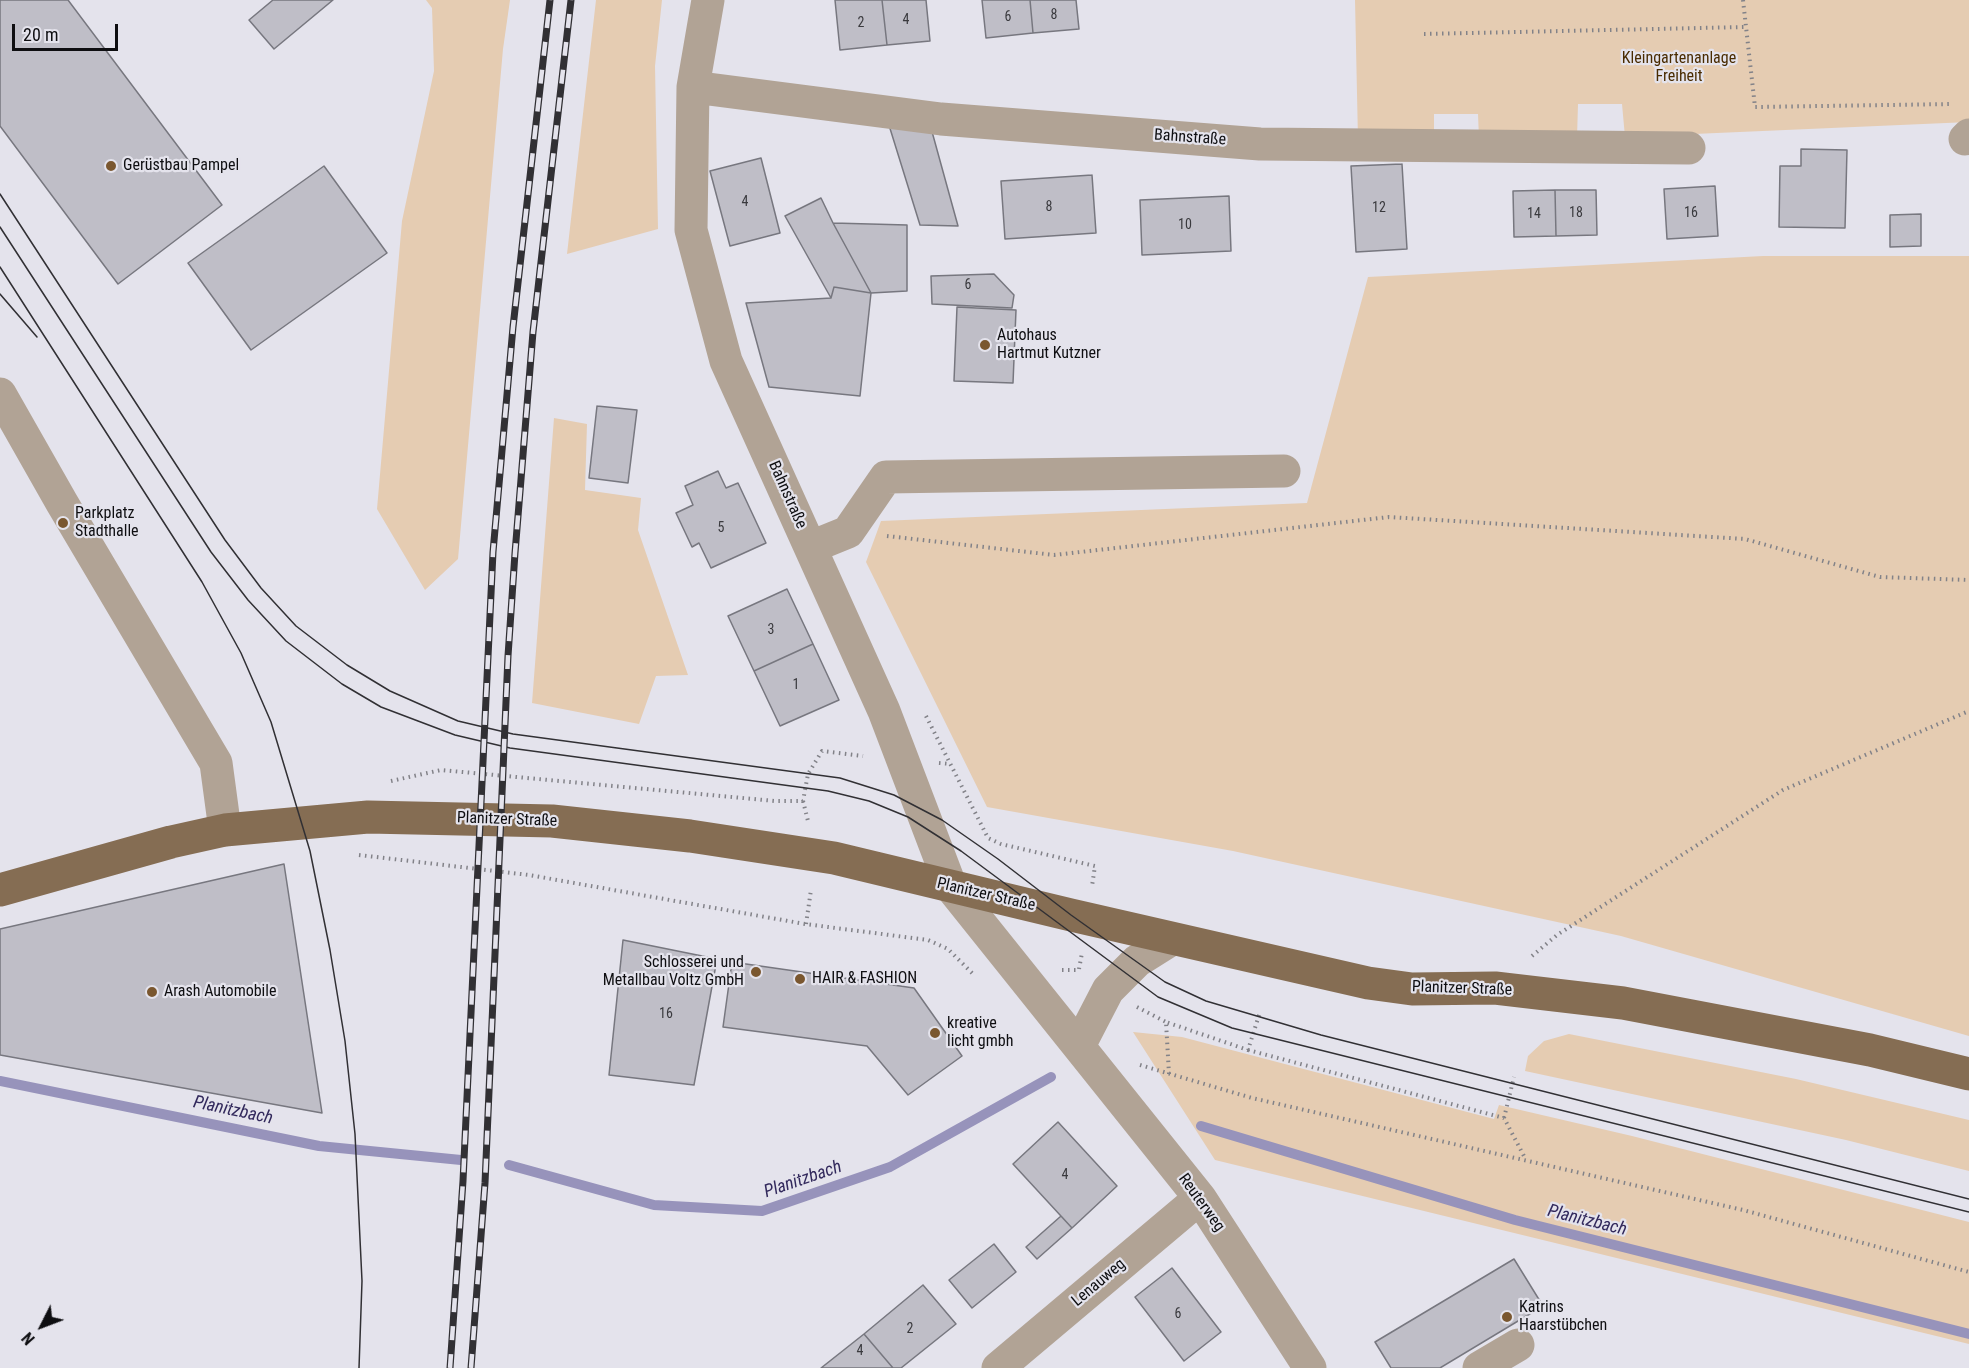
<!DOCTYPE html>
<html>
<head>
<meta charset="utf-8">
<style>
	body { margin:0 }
	#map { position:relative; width:1969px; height:1368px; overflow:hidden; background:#e4e3ec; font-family:"Roboto Condensed",sans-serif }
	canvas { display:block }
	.north { position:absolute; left:12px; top:1296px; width:60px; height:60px; -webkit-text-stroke:4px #e4e3ec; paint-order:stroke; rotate:228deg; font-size:16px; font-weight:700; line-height:24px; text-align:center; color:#0e0e11 }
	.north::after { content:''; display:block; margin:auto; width:21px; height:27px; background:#0e0e11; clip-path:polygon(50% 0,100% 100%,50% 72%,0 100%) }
	.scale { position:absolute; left:12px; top:24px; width:106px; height:27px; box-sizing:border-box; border:3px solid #0e0e11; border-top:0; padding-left:8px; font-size:18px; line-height:21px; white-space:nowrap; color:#0e0e11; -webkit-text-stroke:4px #e4e3ec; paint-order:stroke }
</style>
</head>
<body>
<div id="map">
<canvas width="1969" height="1368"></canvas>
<div class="north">N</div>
<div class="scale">20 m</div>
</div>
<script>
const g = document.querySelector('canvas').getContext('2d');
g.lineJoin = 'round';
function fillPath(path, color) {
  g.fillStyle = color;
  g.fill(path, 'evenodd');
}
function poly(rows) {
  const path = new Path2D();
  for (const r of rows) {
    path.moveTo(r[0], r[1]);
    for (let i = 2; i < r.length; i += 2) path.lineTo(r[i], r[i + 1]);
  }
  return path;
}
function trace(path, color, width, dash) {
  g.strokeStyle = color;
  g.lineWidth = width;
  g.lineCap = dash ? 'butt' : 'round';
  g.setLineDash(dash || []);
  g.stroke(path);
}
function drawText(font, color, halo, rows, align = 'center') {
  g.font = font + ' "Roboto Condensed",sans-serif';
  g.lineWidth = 4.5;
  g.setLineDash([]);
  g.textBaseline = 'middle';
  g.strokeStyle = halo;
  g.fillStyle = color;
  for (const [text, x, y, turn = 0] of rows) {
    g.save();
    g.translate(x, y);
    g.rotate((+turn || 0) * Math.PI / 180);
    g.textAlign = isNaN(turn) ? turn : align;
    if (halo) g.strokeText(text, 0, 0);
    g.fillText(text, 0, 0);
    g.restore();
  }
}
fillPath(poly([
	[426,0,510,0,503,49,458,559,425,590,377,509,402,221,434,71,432,8],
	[596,0,662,0,655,66,658,229,567,254],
	[1355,0,1969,0,1969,122,1625,137,1622,104,1578,104,1577,138,1479,139,1478,114,1434,114,1434,141,1358,140],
	[1763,256,1969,256,1969,1036,1621,936,1233,851,987,807,866,562,881,521,1307,503,1368,277],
	[554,418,587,424,585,490,641,498,638,530,688,675,656,676,639,724,532,703],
	[1133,1032,1182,1037,1494,1119,1499,1105,1632,1136,1969,1222,1969,1344,1215,1160],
	[1569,1034,1796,1079,1969,1120,1969,1171,1846,1140,1525,1071,1528,1056,1544,1041]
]), '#e5ccb2');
trace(poly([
	[0,1081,319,1146,461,1160],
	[1201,1126,1515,1220,1969,1334],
	[509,1165,654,1205,762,1211,890,1167,1051,1077]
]), '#9793bb', 10);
const building = poly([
	[0,0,68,0,222,205,118,284,0,126,0,0],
	[273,0,333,0,274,49,249,20,273,0],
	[835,0,882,0,887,45,840,50,835,0],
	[882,0,926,0,930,41,887,45,882,0],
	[982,0,1030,0,1033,33,986,38,982,0],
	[1030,0,1076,0,1079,29,1033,33,1030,0],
	[888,122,931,128,958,226,920,225,888,122],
	[1801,149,1847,150,1845,228,1779,227,1780,166,1801,166,1801,149],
	[761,158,780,233,730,246,710,171,761,158],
	[1402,164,1407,249,1356,252,1351,166,1402,164],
	[324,166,387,253,251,350,188,263,324,166],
	[1092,175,1096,233,1005,239,1001,181,1092,175],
	[1715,186,1718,236,1667,239,1664,189,1715,186],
	[1555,190,1556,236,1514,237,1513,191,1555,190],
	[1555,190,1596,190,1597,235,1556,236,1555,190],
	[1229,196,1231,251,1142,255,1140,200,1229,196],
	[821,198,833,223,871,293,834,287,831,298,785,216,821,198],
	[1921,214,1921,246,1890,247,1890,215,1921,214],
	[833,223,907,225,907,291,871,293,833,223],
	[994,274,1014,295,1012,308,932,304,931,276,994,274],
	[834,287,871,293,860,396,769,387,746,303,831,298,834,287],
	[957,307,1016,310,1013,383,954,381,957,307],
	[597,406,637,410,628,483,589,478,597,406],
	[718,471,726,488,738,483,766,543,711,568,699,543,692,547,676,513,693,505,685,486,718,471],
	[787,589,813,644,754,671,728,616,787,589],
	[813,644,839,700,780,726,754,671,813,644],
	[284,864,322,1113,0,1055,0,929,284,864],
	[623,940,717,959,694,1085,609,1075,623,940],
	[732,962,914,988,962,1056,908,1095,867,1046,723,1027,732,962],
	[1058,1122,1117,1186,1072,1228,1013,1164,1058,1122],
	[1061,1216,1072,1228,1037,1259,1026,1247,1061,1216],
	[994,1244,1016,1272,972,1308,949,1280,994,1244],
	[1514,1259,1543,1306,1440,1368,1391,1368,1375,1342,1514,1259],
	[1172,1268,1221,1332,1184,1361,1135,1297,1172,1268],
	[923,1285,956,1324,901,1368,893,1368,864,1334,923,1285],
	[864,1334,893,1368,821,1368,864,1334]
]);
fillPath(building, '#bfbec7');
trace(building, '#77777f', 1.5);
trace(poly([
	[1743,0,1755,107,1953,104],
	[1424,34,1746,27],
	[887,536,1054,555,1389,517,1745,539,1880,577,1969,580],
	[926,716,988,838,1001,844,1095,866,1092,886],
	[939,763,951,764],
	[391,781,441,770,775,801,803,801,808,774,822,751,863,756],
	[803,801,808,821],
	[359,855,529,875,805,924,928,940,948,949,974,975],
	[806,924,811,890],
	[1532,956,1557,935,1783,790,1969,711],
	[1079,969,1082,953],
	[1062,970,1079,970],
	[1137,1007,1166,1022],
	[1248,1050,1504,1118,1525,1158],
	[1140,1065,1252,1098,1743,1210,1969,1272],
	[1169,1074,1166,1022,1248,1050,1260,1012],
	[1504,1118,1514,1077]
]), '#828288', 4, [1.5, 4.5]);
trace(poly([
	[708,0,693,87,691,230,726,361,884,711,951,887,1200,1198,1310,1368],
	[693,87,941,119,1260,144,1689,148],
	[1965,139,1969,135],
	[0,394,62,503,216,763,225,830],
	[811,547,848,532,886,477,1284,471],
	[1079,1046,1108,990,1137,961,1172,939],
	[998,1368,1200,1198],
	[1479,1368,1518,1345]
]), '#b1a395', 33);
trace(poly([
	[0,890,171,842,225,830,368,817,552,821,690,836,834,858,1071,915,1368,983,1412,989,1495,988,1623,1003,1870,1050,1969,1074]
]), '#856d53', 33);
trace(poly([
	[0,194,225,540,261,588,296,626,347,665,390,691,458,721,513,734,840,778,894,795,942,820,998,859,1071,915,1165,982,1206,1001,1321,1035,1969,1199],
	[0,227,211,552,248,600,286,641,342,684,381,707,455,735,510,748,828,791,869,801,908,817,961,851,1158,997,1232,1028,1969,1212],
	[0,267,202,582,241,653,271,722,310,851,330,950,345,1041,355,1134,362,1281,359,1368],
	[0,294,37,337]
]), '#313034', 1.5);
const rail = poly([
	[450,1368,463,1181,493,552,513,327,550,0],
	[471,1368,485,1183,508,656,515,553,533,332,571,0]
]);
trace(rail, '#313034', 7);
trace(rail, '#e4e3ec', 4.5, [14]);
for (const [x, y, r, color] of [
	[111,166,6,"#7a572f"],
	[985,345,6,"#7a572f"],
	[63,523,6,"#7a572f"],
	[756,972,6,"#7a572f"],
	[800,979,6,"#7a572f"],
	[152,992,6,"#7a572f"],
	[935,1033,6,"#7a572f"],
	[1507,1317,6,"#7a572f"]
]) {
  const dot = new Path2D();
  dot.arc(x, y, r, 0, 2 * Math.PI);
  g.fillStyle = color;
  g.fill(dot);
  trace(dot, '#e4e3ec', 2);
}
drawText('14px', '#3a3a3e', null, [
	["8",1054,15],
	["6",1008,17],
	["4",906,20],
	["2",861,23],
	["4",745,202],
	["8",1049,207],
	["12",1379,208],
	["18",1576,213],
	["16",1691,213],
	["14",1534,214],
	["10",1185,225],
	["6",968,285],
	["5",721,528],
	["3",771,630],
	["1",796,685],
	["16",666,1014],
	["4",1065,1175],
	["6",1178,1314],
	["2",910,1329],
	["4",860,1351]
]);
drawText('16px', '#492b00', '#e4e3ec', [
	["Kleingartenanlage",1679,59],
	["Freiheit",1679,77]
]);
drawText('16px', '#0e0e11', '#e4e3ec', [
	["Bahnstraße",1190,138,4],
	["Bahnstraße",787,495,66],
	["Planitzer Straße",507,820,2],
	["Planitzer Straße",986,895,13],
	["Planitzer Straße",1462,989,2],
	["Reuterweg",1201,1203,54],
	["Lenauweg",1099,1283,-40]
]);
drawText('16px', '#0e0e11', '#e4e3ec', [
	["Gerüstbau Pampel",123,166],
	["Autohaus",997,336],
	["Hartmut Kutzner",997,354],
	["Parkplatz",75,514],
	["Stadthalle",75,532],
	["Schlosserei und",744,963,"right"],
	["Metallbau Voltz GmbH",744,981,"right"],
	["HAIR & FASHION",812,979],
	["Arash Automobile",164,992],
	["kreative",947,1024],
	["licht gmbh",947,1042],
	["Katrins",1519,1308],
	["Haarstübchen",1519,1326]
], 'left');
drawText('italic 18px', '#32295c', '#e4e3ec', [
	["Planitzbach",233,1111,12],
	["Planitzbach",803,1180,-19],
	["Planitzbach",1587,1221,14]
]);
</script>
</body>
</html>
